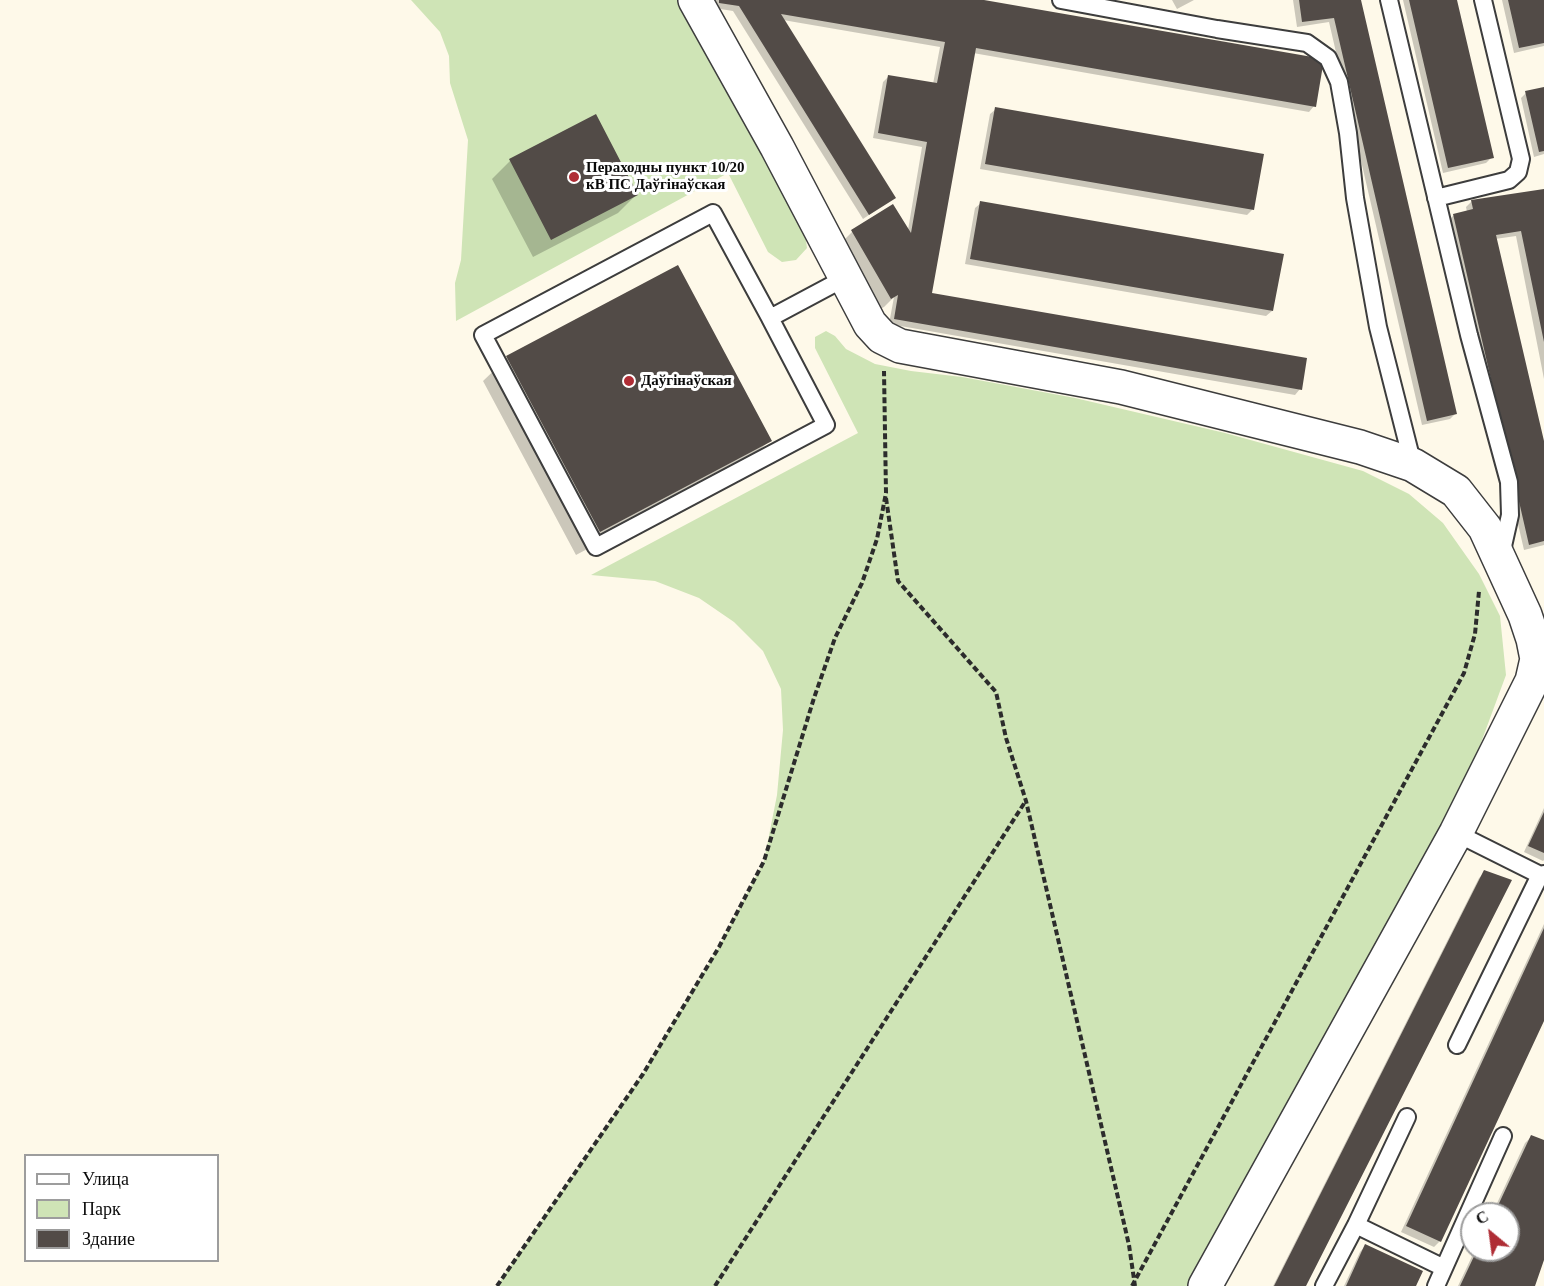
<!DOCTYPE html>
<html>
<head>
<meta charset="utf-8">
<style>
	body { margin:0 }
	#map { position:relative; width:1544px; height:1286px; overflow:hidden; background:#fef9e9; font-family:"Times New Roman",serif }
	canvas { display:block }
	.legend { position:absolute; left:24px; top:1154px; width:195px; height:108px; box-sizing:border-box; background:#fff; border:2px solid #9d9d9d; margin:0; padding:8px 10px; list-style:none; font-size:18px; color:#0a0a0a }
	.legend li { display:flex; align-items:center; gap:12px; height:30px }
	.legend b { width:30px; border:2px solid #9d9d9d }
	.north { position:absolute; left:1460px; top:1202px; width:60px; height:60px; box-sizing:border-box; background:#fff; border:2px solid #9d9d9d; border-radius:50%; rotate:331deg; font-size:16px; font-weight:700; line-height:24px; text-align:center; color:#0a0a0a }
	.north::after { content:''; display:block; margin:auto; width:21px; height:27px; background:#af2d35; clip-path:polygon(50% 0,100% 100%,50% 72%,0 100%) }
</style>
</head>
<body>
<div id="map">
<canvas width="1544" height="1286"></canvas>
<ul class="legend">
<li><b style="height:8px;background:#fff"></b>Улица</li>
<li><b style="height:16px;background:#cfe4b6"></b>Парк</li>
<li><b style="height:16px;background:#524b47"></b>Здание</li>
</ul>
<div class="north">С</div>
</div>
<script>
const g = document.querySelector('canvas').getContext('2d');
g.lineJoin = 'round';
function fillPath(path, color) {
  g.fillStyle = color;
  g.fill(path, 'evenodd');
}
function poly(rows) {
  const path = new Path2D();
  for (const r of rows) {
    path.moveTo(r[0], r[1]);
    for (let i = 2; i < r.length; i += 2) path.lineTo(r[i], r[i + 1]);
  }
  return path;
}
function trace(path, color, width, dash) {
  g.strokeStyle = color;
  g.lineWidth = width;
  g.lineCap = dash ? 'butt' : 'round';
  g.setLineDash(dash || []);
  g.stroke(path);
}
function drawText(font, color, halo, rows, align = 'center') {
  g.font = font + ' "Times New Roman",serif';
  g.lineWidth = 6;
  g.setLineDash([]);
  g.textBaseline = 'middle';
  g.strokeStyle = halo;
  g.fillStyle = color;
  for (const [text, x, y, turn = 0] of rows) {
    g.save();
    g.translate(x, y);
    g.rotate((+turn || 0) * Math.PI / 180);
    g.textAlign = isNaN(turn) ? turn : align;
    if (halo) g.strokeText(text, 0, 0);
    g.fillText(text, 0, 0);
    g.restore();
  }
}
fillPath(poly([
	[411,0,695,0,805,234,807,248,796,260,782,262,768,252,728,173,456,321,455,283,461,260,468,140,450,83,449,56,440,32],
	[826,331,835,336,846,349,875,364,911,371,962,377,1075,398,1225,433,1363,471,1409,494,1443,523,1479,574,1500,616,1506,675,1472,767,1191,1286,497,1286,643,1074,719,947,764,861,777,795,783,730,781,689,763,651,734,622,699,598,655,581,591,575,858,433,815,348,815,337]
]), '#cfe4b6');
fillPath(poly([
	[715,0,976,0,1314,106,1309,112,973,53,930,294,1300,389,1295,395,889,324,894,297,884,307,878,310,840,244,852,232,893,206,908,230,922,147,873,138,883,82,889,76,933,84,940,47,783,20,894,198,863,219,733,11,714,8],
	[1172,0,1194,0,1177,9],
	[1293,0,1360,0,1455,414,1450,419,1422,425,1329,22,1297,27],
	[1403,0,1456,0,1492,157,1486,163,1443,173],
	[1502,0,1544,0,1544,46,1514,53],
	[1544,89,1544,154,1534,157,1521,98,1526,93],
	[996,109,1262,155,1252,210,1247,215,980,169,990,114],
	[510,161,636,195,618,213,533,257,492,179],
	[1544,190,1544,379,1516,236,1495,239,1544,448,1544,545,1524,550,1448,221,1453,216,1467,212,1466,207,1472,201],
	[981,203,1272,311,1266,316,965,264,975,208],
	[507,358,770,440,746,464,576,555,483,381],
	[1544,808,1544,860,1543,861,1524,852],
	[1485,872,1304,1286,1273,1286,1479,878],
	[1544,924,1544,1017,1440,1241,1434,1247,1401,1232],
	[1531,1137,1544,1142,1544,1256,1533,1286,1458,1286,1475,1250,1508,1250,1508,1214,1492,1214,1525,1143],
	[1365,1246,1414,1286,1344,1286,1360,1252]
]), '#0003');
fillPath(poly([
	[719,0,984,0,1324,59,1316,107,976,48,932,293,1307,358,1302,390,894,319,898,295,891,299,851,230,893,204,911,233,927,142,878,133,888,75,937,83,945,42,781,14,896,198,869,215,739,6,719,3],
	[1299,0,1361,0,1457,414,1427,421,1334,18,1302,22],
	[1409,0,1457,0,1494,158,1448,168],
	[1508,0,1544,0,1544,43,1519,48],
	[1544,87,1544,151,1539,152,1525,91],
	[995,107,1264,154,1254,210,985,164],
	[596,114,638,195,551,240,509,159],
	[1544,189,1544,342,1521,231,1496,235,1544,441,1544,541,1529,545,1453,214,1473,209,1471,200],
	[980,201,1284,254,1273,311,970,259],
	[678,265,772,441,600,532,506,356],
	[1544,812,1544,853,1528,846],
	[1484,870,1512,880,1306,1286,1274,1286],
	[1544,928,1544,1021,1441,1242,1406,1226],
	[1531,1135,1544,1140,1544,1260,1535,1286,1460,1286,1477,1250,1508,1250,1508,1214,1494,1214],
	[1365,1244,1423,1271,1416,1286,1346,1286]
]), '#524b47');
const lane = poly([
	[1061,0,1217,29,1307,43,1328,58,1339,82,1348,133,1355,198,1378,327,1413,465],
	[1389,0,1469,335,1509,482,1510,515,1501,555],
	[1436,198,1509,180,1518,172,1521,159,1483,0],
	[770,318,826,425,596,547,483,335,713,213,770,318,845,278],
	[1456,833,1540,875,1544,874],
	[1457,1045,1540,875],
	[1356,1225,1444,1268],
	[1324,1286,1356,1225,1407,1117],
	[1436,1286,1503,1136]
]);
const street = poly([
	[695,0,777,147,870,324,882,337,900,346,1121,387,1360,447,1413,465,1456,491,1485,528,1525,615,1533,639,1537,659,1532,681,1456,833,1205,1286]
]);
trace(lane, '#3d3d3d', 20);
trace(street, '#3d3d3d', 36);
trace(poly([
	[886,498,898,581,996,692,1006,738,1026,801,1129,1245,1135,1286],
	[497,1286,643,1074,719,947,764,861,814,698,835,638,862,583,877,539,886,493,884,371],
	[715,1286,1025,802],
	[1132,1286,1464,673,1475,634,1479,591]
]), '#2c2c2c', 4, [6, 3]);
trace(lane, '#fff', 16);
trace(street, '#fff', 33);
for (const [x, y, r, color] of [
	[574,177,6,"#af2d35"],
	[629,381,6,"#af2d35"]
]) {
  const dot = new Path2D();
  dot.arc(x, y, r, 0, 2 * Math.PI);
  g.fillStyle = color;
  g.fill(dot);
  trace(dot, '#fff', 2);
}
drawText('bold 15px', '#0a0a0a', '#fff', [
	["Пераходны пункт 10/20",586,168],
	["кВ ПС Даўгінаўская",586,185],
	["Даўгінаўская",641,381]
], 'left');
</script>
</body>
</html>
